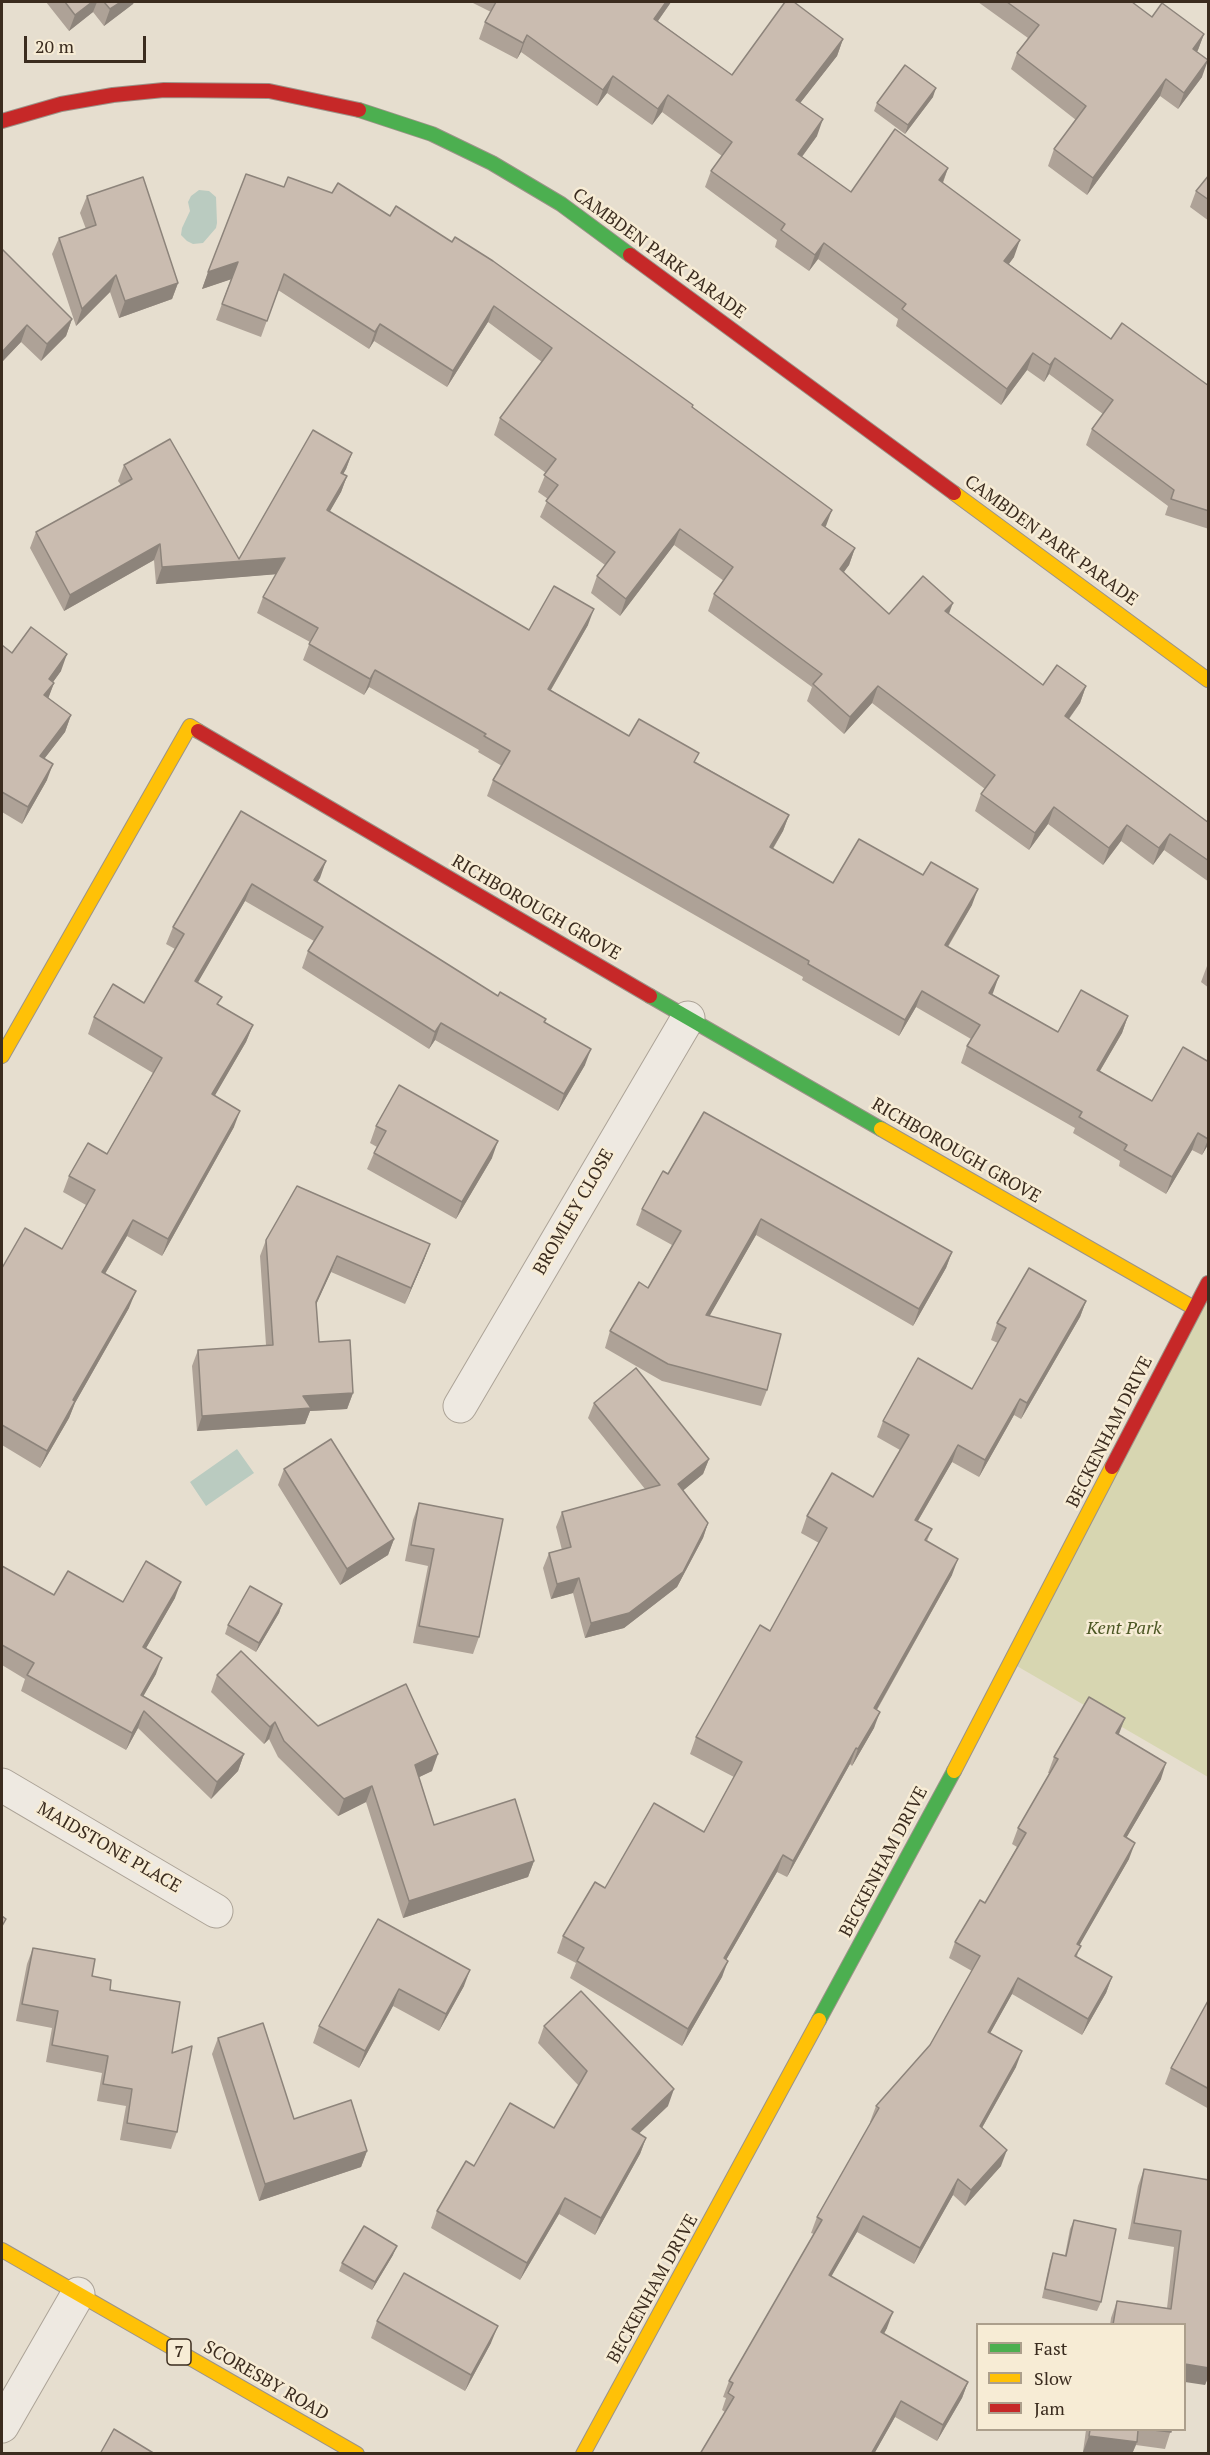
<!DOCTYPE html>
<html>
<head>
<meta charset="utf-8">
<style>
	body { margin:0 }
	#map { position:relative; width:1210px; height:2455px; overflow:hidden; background:#e6decf; font-family:"PT Serif",serif }
	canvas { display:block }
	.frame { position:absolute; inset:0; border:3px solid #3b2c1f; pointer-events:none }
	.legend { position:absolute; left:976px; top:2323px; width:210px; height:108px; box-sizing:border-box; background:#f7ecd5; border:2px solid #ac9f8c; margin:0; padding:8px 10px; list-style:none; font-size:18px; color:#3b2c1f }
	.legend li { display:flex; align-items:center; gap:12px; height:30px }
	.legend b { width:30px; border:2px solid #ac9f8c }
	.scale { position:absolute; left:24px; top:36px; width:122px; height:27px; box-sizing:border-box; border:3px solid #3b2c1f; border-top:0; padding-left:8px; font-size:18px; line-height:21px; white-space:nowrap; color:#3b2c1f; -webkit-text-stroke:4px #f7ecd5; paint-order:stroke }
</style>
</head>
<body>
<div id="map">
<canvas width="1210" height="2455"></canvas>
<div class="frame"></div>
<ul class="legend">
<li><b style="height:8px;background:#4caf50"></b>Fast</li>
<li><b style="height:8px;background:#ffc107"></b>Slow</li>
<li><b style="height:8px;background:#c62828"></b>Jam</li>
</ul>
<div class="scale">20 m</div>
</div>
<script>
const g = document.querySelector('canvas').getContext('2d');
g.lineJoin = 'round';
function fillPath(path, color) {
  g.fillStyle = color;
  g.fill(path, 'evenodd');
}
function poly(rows) {
  const path = new Path2D();
  for (const r of rows) {
    path.moveTo(r[0], r[1]);
    for (let i = 2; i < r.length; i += 2) path.lineTo(r[i], r[i + 1]);
  }
  return path;
}
function trace(path, color, width, dash) {
  g.strokeStyle = color;
  g.lineWidth = width;
  g.lineCap = dash ? 'butt' : 'round';
  g.setLineDash(dash || []);
  g.stroke(path);
}
function drawText(font, color, halo, rows, align = 'center') {
  g.font = font + ' "PT Serif",serif';
  g.lineWidth = 5;
  g.setLineDash([]);
  g.textBaseline = 'middle';
  g.strokeStyle = halo;
  g.fillStyle = color;
  for (const [text, x, y, turn = 0] of rows) {
    g.save();
    g.translate(x, y);
    g.rotate((+turn || 0) * Math.PI / 180);
    g.textAlign = isNaN(turn) ? turn : align;
    if (halo) g.strokeText(text, 0, 0);
    g.fillText(text, 0, 0);
    g.restore();
  }
}
fillPath(poly([
	[1208,1283,1208,1777,1010,1662]
]), '#d7d6b1');
fillPath(poly([
	[199,190,209,191,216,197,217,223,216,228,203,243,193,244,187,241,181,235,182,228,190,211,188,202,191,196],
	[237,1449,254,1473,206,1506,190,1482]
]), '#bacbc0');
const street = poly([
	[460,1406,688,1018],
	[2,1785,216,1911],
	[2,2426,78,2294]
]);
const fast = poly([
	[359,110,432,134,492,163,561,204,630,255],
	[650,996,881,1129],
	[819,2020,954,1771]
]);
const slow = poly([
	[954,493,1208,680],
	[2,1056,190,726,198,731],
	[881,1129,1194,1308],
	[954,1771,1112,1467],
	[2,2250,357,2454],
	[583,2454,819,2020]
]);
const jam = poly([
	[2,121,61,104,113,95,164,90,269,91,359,110],
	[630,255,954,493],
	[198,731,650,996],
	[1112,1467,1208,1283]
]);
trace(street, '#aca397', 35);
trace(fast, '#9b9388', 16);
trace(slow, '#9b9388', 16);
trace(jam, '#9b9388', 16);
trace(street, '#eee9e1', 33);
trace(fast, '#4caf50', 14);
trace(slow, '#ffc107', 14);
trace(jam, '#c62828', 14);
fillPath(poly([
	[46,2,134,2,133,4,104,26,93,12,69,31],
	[471,2,671,2,669,5,658,21,732,75,843,39,837,56,800,103,817,136,802,157,851,192,948,168,943,183,1014,257,1009,264,1111,339,1209,386,1209,529,1165,515,1168,506,1086,445,1092,429,1103,414,1049,374,1044,382,1027,370,1001,405,896,326,898,319,818,259,809,271,775,247,777,240,705,187,711,171,722,156,662,112,652,125,607,93,597,106,521,52,517,59,479,39,485,22,491,12],
	[978,2,1132,2,1152,17,1204,34,1197,52,1202,77,1178,109,1160,96,1087,195,1048,166,1054,149,1076,120,1011,69,1017,53,1028,38],
	[933,97,905,134,874,111,877,103],
	[246,174,692,408,825,527,855,548,849,565,843,572,889,614,948,614,1043,685,1086,686,1080,703,1069,719,1209,823,1209,882,1164,850,1153,865,1121,841,1103,865,1048,824,1029,850,975,811,981,794,985,789,872,703,844,734,807,701,812,687,708,611,714,594,724,581,674,545,620,616,591,593,597,576,605,565,540,517,548,499,538,492,546,473,494,435,500,418,542,362,488,322,447,387,374,341,369,349,278,290,261,337,216,320,231,279,202,289],
	[1209,175,1209,221,1190,207,1196,191],
	[87,196,178,283,172,299,119,318,110,292,76,326,52,254,59,238,86,229,80,213],
	[2,249,72,319,66,336,41,361,21,342,2,362],
	[352,453,346,469,343,474,347,476,341,492,329,512,529,630,588,625,551,690,629,736,696,762,789,815,783,831,773,849,833,883,972,905,948,947,992,994,1058,1032,1128,1016,1122,1033,1100,1071,1152,1101,1209,1062,1209,1143,1202,1155,1192,1150,1166,1194,1119,1166,1120,1161,1073,1133,1075,1128,961,1063,967,1046,971,1039,916,1007,899,1036,802,980,803,977,487,796,493,780,502,766,478,752,479,750,369,687,364,695,303,660,310,642,257,613,263,597,276,574,156,584,154,560,64,611,30,548,36,532,121,485,118,481,124,465,239,559],
	[2,645,12,653,61,671,53,682,54,683,48,698,71,715,65,732,44,759,47,780,22,824,2,812],
	[241,811,326,861,317,882,498,996,546,1019,545,1022,585,1065,558,1111,435,1040,429,1049,302,968,308,951,314,941,245,901,197,983,219,1006,253,1025,246,1042,214,1096,234,1127,162,1256,127,1236,105,1274,129,1308,75,1403,69,1418,40,1468,2,1445,2,1268,62,1249,86,1205,63,1192,69,1176,107,1154,153,1073,88,1034,94,1017,144,1003,175,949,166,944,173,927],
	[1209,963,1209,988,1201,982,1207,966],
	[376,1126,492,1158,456,1219,367,1169,374,1153,377,1147,370,1143],
	[668,1174,952,1252,946,1268,913,1326,756,1235,709,1316,767,1390,761,1406,662,1381,605,1348,610,1331,648,1288,672,1245,636,1225,642,1209],
	[266,1240,430,1244,424,1260,405,1304,331,1272,316,1304,319,1342,353,1393,347,1409,310,1411,305,1424,197,1431,192,1366,198,1350,266,1345,260,1256],
	[1086,1301,1080,1317,1021,1419,1014,1415,979,1477,952,1462,918,1521,932,1529,927,1541,952,1575,877,1710,874,1728,852,1766,850,1764,787,1877,777,1872,726,1960,722,1977,682,2046,570,1978,576,1963,557,1953,563,1936,605,1888,704,1832,734,1777,690,1754,696,1737,770,1631,819,1543,801,1533,807,1516,873,1497,900,1450,877,1437,883,1421,972,1389,998,1343,991,1340,997,1323],
	[594,1403,709,1459,703,1474,683,1490,708,1523,703,1538,677,1587,624,1628,585,1638,573,1593,551,1599,543,1568,549,1553,562,1550,556,1527,562,1512,645,1489,588,1418],
	[284,1469,394,1539,388,1555,340,1585,278,1485],
	[419,1503,479,1637,473,1654,413,1643,428,1566,405,1561,413,1520],
	[2,1566,54,1595,123,1602,175,1598,146,1648,156,1674,143,1696,244,1754,238,1771,211,1799,138,1728,126,1750,21,1691,25,1679,2,1665],
	[282,1604,279,1613,256,1652,225,1634,228,1625],
	[217,1675,318,1726,432,1771,419,1777,434,1825,534,1861,528,1877,403,1918,366,1802,338,1816,278,1757,269,1739,264,1744,211,1692],
	[1118,1735,1161,1779,1126,1838,1129,1859,1079,1945,1077,1957,1112,1977,1106,1993,1082,2035,1012,1994,990,2033,1016,2067,982,2128,1001,2166,965,2206,953,2195,914,2264,857,2232,831,2276,887,2328,884,2334,968,2382,962,2398,937,2441,895,2417,874,2454,700,2454,725,2412,722,2410,726,2398,723,2397,729,2381,814,2234,811,2233,817,2217,871,2122,870,2122,876,2106,930,2045,972,1971,949,1958,955,1942,985,1903,1017,1847,1012,1844,1018,1828,1050,1773,1048,1773,1054,1757],
	[378,1919,464,1986,439,2031,393,2006,359,2068,313,2043,319,2026],
	[33,1948,92,1976,110,1990,172,2053,177,2132,171,2149,120,2140,126,2106,97,2101,102,2073,46,2062,52,2028,16,2021,27,1964],
	[1209,1999,1209,2109,1165,2084,1171,2068],
	[544,2026,668,2106,639,2133,646,2138,640,2154,595,2235,559,2214,520,2280,431,2228,437,2211,554,2128,579,2086,538,2043],
	[218,2038,294,2119,367,2151,361,2167,259,2201,212,2054],
	[1144,2169,1209,2180,1209,2375,1205,2385,1185,2325,1110,2325,1111,2318,1117,2301,1167,2308,1174,2247,1128,2239,1138,2186],
	[1074,2220,1101,2302,1097,2311,1042,2298,1050,2261,1053,2253,1065,2255,1070,2229],
	[393,2255,372,2290,339,2271,342,2263],
	[377,2321,491,2343,465,2391,371,2338],
	[1086,2430,1171,2430,1165,2449,1136,2445,1132,2454,1091,2454,1083,2452]
]), '#aea297');
fillPath(poly([
	[92,2,97,2,93,12,69,31,75,15],
	[121,2,134,2,133,4,104,26,110,9],
	[666,2,671,2,669,5,648,35,654,19],
	[1204,34,1198,50,1187,66,1193,49],
	[527,35,521,52,517,59,523,43],
	[843,39,837,56,790,116,796,100],
	[1208,60,1202,77,1178,109,1184,93],
	[613,76,607,93,597,106,603,90],
	[1166,79,1160,96,1087,195,1093,178],
	[936,88,933,97,905,134,908,125],
	[668,95,662,112,652,125,658,109],
	[823,119,817,136,792,170,798,154],
	[948,168,942,184,939,180],
	[1020,240,1014,257,998,278,1004,261],
	[824,243,818,259,809,271,815,255],
	[238,262,232,279,202,289,208,272],
	[116,275,110,292,76,326,82,309],
	[178,283,172,299,119,318,125,301],
	[494,306,488,322,447,387,453,371],
	[72,319,66,336,41,361,47,344],
	[380,324,374,341,369,349,375,332],
	[27,325,21,342,2,362,2,352],
	[1033,353,1027,370,1001,405,1007,389],
	[1055,358,1049,374,1044,382,1050,365],
	[352,453,346,469,335,489,341,473],
	[347,476,341,492,321,527,327,510],
	[832,510,826,526,816,541,822,525],
	[680,529,674,545,620,616,626,599],
	[160,544,154,560,64,611,70,595],
	[855,548,849,565,834,586,840,569],
	[285,558,279,574,156,584,162,567],
	[953,603,947,619,945,611],
	[594,609,588,625,542,705,548,689],
	[67,654,61,671,43,696,49,679],
	[375,670,369,687,364,695,370,679],
	[54,683,48,699,44,695],
	[878,686,872,703,844,734,850,717],
	[1086,686,1080,703,1059,732,1065,716],
	[71,715,65,732,34,772,40,756],
	[53,764,47,780,22,824,28,807],
	[1054,807,1048,824,1029,850,1035,833],
	[789,815,783,831,764,863,770,847],
	[1127,825,1121,841,1103,865,1109,848],
	[1170,834,1164,850,1153,865,1159,848],
	[326,861,320,878,308,897,314,880],
	[252,884,245,901,189,998,195,981],
	[978,889,972,905,939,961,945,945],
	[999,976,993,993,984,1009,989,993],
	[922,991,916,1007,899,1036,905,1020],
	[1128,1016,1122,1033,1091,1086,1097,1070],
	[441,1023,435,1040,429,1049,435,1032],
	[253,1025,246,1042,206,1111,212,1094],
	[591,1049,585,1065,558,1111,564,1094],
	[240,1111,234,1127,162,1256,168,1239],
	[1198,1133,1192,1150,1166,1194,1172,1177],
	[1209,1137,1209,1143,1202,1155],
	[498,1141,492,1158,456,1219,462,1202],
	[761,1219,756,1235,701,1331,706,1315],
	[133,1220,127,1236,96,1289,102,1272],
	[430,1244,424,1260,405,1304,411,1288],
	[952,1252,946,1268,913,1326,919,1309],
	[337,1256,331,1272,310,1318,316,1302],
	[136,1291,129,1308,75,1403,69,1418,40,1468,47,1451,73,1400],
	[1086,1301,1080,1317,1021,1419,1027,1403],
	[353,1393,347,1409,310,1411,305,1424,197,1431,202,1416,303,1396],
	[1020,1399,1014,1415,979,1477,985,1460],
	[958,1445,952,1462,909,1536,915,1520],
	[709,1459,703,1474,673,1499,678,1484],
	[708,1523,703,1538,677,1587,624,1628,585,1638,591,1623],
	[394,1539,388,1555,340,1585,347,1569],
	[958,1559,952,1575,868,1725,874,1708],
	[579,1578,573,1593,551,1599,557,1584],
	[181,1582,175,1598,137,1664,143,1647],
	[282,1604,279,1613,256,1652,259,1643],
	[162,1658,156,1674,135,1711,141,1695],
	[144,1711,138,1728,126,1750,132,1733],
	[880,1712,874,1728,852,1766,858,1749],
	[1125,1718,1119,1734,1110,1750,1116,1733],
	[275,1722,269,1739,264,1744,270,1727],
	[856,1748,850,1764,787,1877,793,1861],
	[244,1754,238,1771,211,1799,217,1782],
	[438,1754,432,1771,409,1782,415,1765],
	[1166,1763,1161,1779,1118,1852,1124,1836],
	[372,1786,366,1802,338,1816,344,1799],
	[1135,1843,1129,1859,1071,1960,1077,1944],
	[783,1855,777,1872,718,1974,724,1958],
	[534,1861,528,1877,403,1918,409,1901],
	[728,1961,722,1977,682,2046,688,2029],
	[470,1970,464,1986,439,2031,446,2014],
	[1112,1977,1106,1993,1082,2035,1088,2019],
	[1018,1978,1012,1994,982,2048,988,2032],
	[399,1989,393,2006,359,2068,365,2051],
	[1022,2051,1016,2067,974,2142,980,2126],
	[674,2089,668,2106,626,2146,632,2129],
	[646,2138,640,2154,595,2235,601,2218],
	[1007,2150,1001,2166,965,2206,971,2190],
	[367,2151,361,2167,259,2201,265,2184],
	[958,2179,953,2195,914,2264,920,2248],
	[565,2198,559,2214,520,2280,527,2263],
	[863,2216,857,2232,823,2291,829,2275],
	[397,2246,393,2255,372,2290,375,2282],
	[893,2312,887,2328,875,2349,881,2332],
	[498,2326,491,2343,465,2391,471,2375],
	[1185,2364,1209,2368,1209,2375,1205,2385,1185,2382],
	[968,2382,962,2398,937,2441,943,2425],
	[901,2401,895,2417,874,2454,871,2454],
	[1089,2436,1137,2442,1132,2454,1091,2454,1083,2452]
]), '#8d847b');
const building = poly([
	[65,2,92,2,75,15,65,2],
	[104,2,121,2,110,9,104,2],
	[496,2,666,2,654,19,732,75,785,2,794,2,843,39,796,100,823,119,798,154,851,192,895,129,948,168,939,180,1020,240,1004,261,1111,339,1122,323,1209,386,1209,511,1171,499,1174,490,1092,429,1113,400,1055,358,1050,365,1033,353,1007,389,902,309,906,304,824,243,815,255,781,230,785,224,711,171,732,142,668,95,658,109,613,76,603,90,527,35,523,43,485,22,496,2],
	[1007,2,1132,2,1152,17,1162,3,1204,34,1193,49,1208,60,1184,93,1166,79,1093,178,1054,149,1086,106,1017,53,1039,25,1007,2],
	[905,65,936,88,908,125,877,103,905,65],
	[246,174,284,187,288,177,332,193,338,183,390,216,396,206,452,242,455,237,493,261,693,405,692,407,832,510,822,525,855,548,840,569,889,614,923,576,953,603,945,611,1043,685,1057,665,1086,686,1065,716,1209,823,1209,861,1170,834,1159,848,1127,825,1109,848,1054,807,1035,833,981,794,995,775,878,686,850,717,813,684,822,674,714,594,733,567,680,529,626,599,597,576,615,552,546,501,558,485,544,475,556,459,500,418,552,348,494,306,453,371,380,324,375,332,284,274,267,321,222,304,238,262,208,272,246,174],
	[1209,175,1209,200,1196,191,1209,175],
	[143,177,178,283,125,301,116,275,82,309,59,238,96,225,87,196,143,177],
	[2,249,72,319,47,344,27,325,2,352,2,249],
	[313,430,352,453,341,473,347,476,327,510,529,630,554,586,594,609,548,689,629,736,639,719,699,753,694,762,789,815,770,847,833,883,859,839,923,875,931,862,978,889,945,945,999,976,989,993,1058,1032,1081,990,1128,1016,1097,1070,1152,1101,1183,1047,1209,1062,1209,1137,1208,1139,1198,1133,1172,1177,1124,1150,1127,1145,1079,1117,1082,1112,967,1046,980,1025,922,991,905,1020,808,964,809,961,493,780,510,751,484,736,486,734,375,670,370,679,309,644,318,628,263,597,285,558,162,567,160,544,70,595,36,532,132,479,124,465,170,439,239,559,313,430],
	[31,627,67,654,49,679,54,683,44,695,71,715,40,756,53,764,28,807,2,792,2,645,12,653,31,627],
	[241,811,326,861,314,880,498,996,500,992,546,1019,544,1022,591,1049,564,1094,441,1023,435,1032,308,951,323,927,252,884,195,981,222,997,217,1004,253,1025,212,1094,240,1111,168,1239,133,1220,102,1272,136,1291,73,1400,75,1401,47,1451,2,1425,2,1268,25,1228,62,1249,95,1190,69,1176,88,1143,107,1154,162,1058,94,1017,113,984,144,1003,184,934,173,927,241,811],
	[399,1085,498,1141,462,1202,374,1153,386,1131,376,1126,399,1085],
	[704,1112,952,1252,919,1309,761,1219,706,1315,781,1334,767,1390,668,1364,610,1331,639,1282,648,1288,681,1231,642,1209,663,1171,668,1174,704,1112],
	[297,1186,430,1244,411,1288,337,1256,316,1302,319,1342,350,1340,353,1393,303,1396,311,1408,202,1416,198,1350,273,1345,266,1240,297,1186],
	[1029,1268,1086,1301,1027,1403,1020,1399,985,1460,958,1445,915,1520,932,1529,925,1540,958,1559,874,1708,880,1712,858,1749,856,1748,793,1861,783,1855,724,1958,728,1961,688,2029,577,1961,584,1948,563,1936,595,1882,605,1888,654,1803,704,1832,742,1762,696,1737,760,1625,770,1631,827,1528,807,1516,832,1473,873,1497,909,1435,883,1421,918,1358,972,1389,1006,1328,997,1323,1029,1268],
	[636,1368,709,1459,678,1484,708,1523,683,1572,629,1613,591,1623,579,1578,557,1584,549,1553,571,1547,562,1512,660,1485,594,1403,636,1368],
	[331,1439,394,1539,347,1569,284,1469,331,1439],
	[419,1503,503,1519,479,1637,419,1626,434,1549,411,1545,419,1503],
	[146,1561,181,1582,143,1647,162,1658,141,1695,244,1754,217,1782,144,1711,132,1733,27,1675,34,1663,2,1645,2,1566,54,1595,68,1571,123,1602,146,1561],
	[250,1586,282,1604,259,1643,228,1625,250,1586],
	[241,1651,318,1726,406,1684,438,1754,415,1765,434,1825,515,1799,534,1861,409,1901,372,1786,344,1799,284,1741,275,1722,270,1727,217,1675,241,1651],
	[1089,1697,1125,1718,1116,1733,1166,1763,1124,1836,1135,1843,1077,1944,1081,1946,1075,1956,1112,1977,1088,2019,1018,1978,988,2032,1022,2051,980,2126,1007,2150,971,2190,958,2179,920,2248,863,2216,829,2275,893,2312,881,2332,968,2382,943,2425,901,2401,871,2454,700,2454,734,2397,728,2393,733,2383,729,2381,822,2220,817,2217,879,2108,876,2106,930,2045,980,1956,955,1942,980,1900,985,1903,1026,1833,1018,1828,1058,1759,1054,1757,1089,1697],
	[2,1916,6,1919,2,1926,2,1916],
	[378,1919,470,1970,446,2014,399,1989,365,2051,319,2026,378,1919],
	[33,1948,95,1959,92,1976,111,1980,110,1990,180,2002,172,2053,192,2046,177,2132,127,2123,132,2089,103,2084,108,2056,52,2045,58,2011,22,2004,33,1948],
	[581,1991,674,2089,632,2129,646,2138,601,2218,565,2198,527,2263,437,2211,466,2161,474,2166,510,2103,554,2128,587,2071,544,2026,581,1991],
	[1209,1999,1209,2089,1171,2068,1209,1999],
	[263,2023,294,2119,351,2100,367,2151,265,2184,218,2038,263,2023],
	[1144,2169,1209,2180,1209,2368,1185,2364,1185,2325,1113,2325,1117,2301,1171,2309,1181,2231,1134,2223,1144,2169],
	[1074,2220,1116,2229,1101,2302,1045,2289,1053,2253,1066,2256,1074,2220],
	[364,2226,397,2246,375,2282,342,2263,364,2226],
	[404,2273,498,2326,471,2375,377,2321,404,2273],
	[114,2429,155,2454,100,2454,114,2429],
	[1090,2430,1138,2430,1137,2442,1089,2436,1090,2430],
	[1153,2430,1171,2430,1171,2432,1153,2430]
]);
fillPath(building, '#cabcb0');
trace(building, '#8d847b', 1.5);
for (const [x, y, w] of [
	[179,2352,24]
]) {
  const box = new Path2D();
  box.roundRect(x - w / 2, y - 13, w, 26, 4.5);
  g.fillStyle = '#f7ecd5';
  g.fill(box);
  trace(box, '#3b2c1f', 1.5);
}
drawText('bold 16px', '#3b2c1f', null, [
	["7",179,2352]
]);
drawText('18px', '#3b2c1f', '#f7ecd5', [
	["CAMBDEN PARK PARADE",659,254,36],
	["CAMBDEN PARK PARADE",1051,541,36],
	["RICHBOROUGH GROVE",536,908,30],
	["RICHBOROUGH GROVE",956,1151,30],
	["BROMLEY CLOSE",574,1212,-60],
	["BECKENHAM DRIVE",1110,1432,-63],
	["MAIDSTONE PLACE",109,1848,30],
	["BECKENHAM DRIVE",884,1862,-62],
	["BECKENHAM DRIVE",653,2289,-61],
	["SCORESBY ROAD",266,2381,30]
]);
drawText('italic 18px', '#4d5825', '#f7ecd5', [
	["Kent Park",1124,1629]
]);
</script>
</body>
</html>
